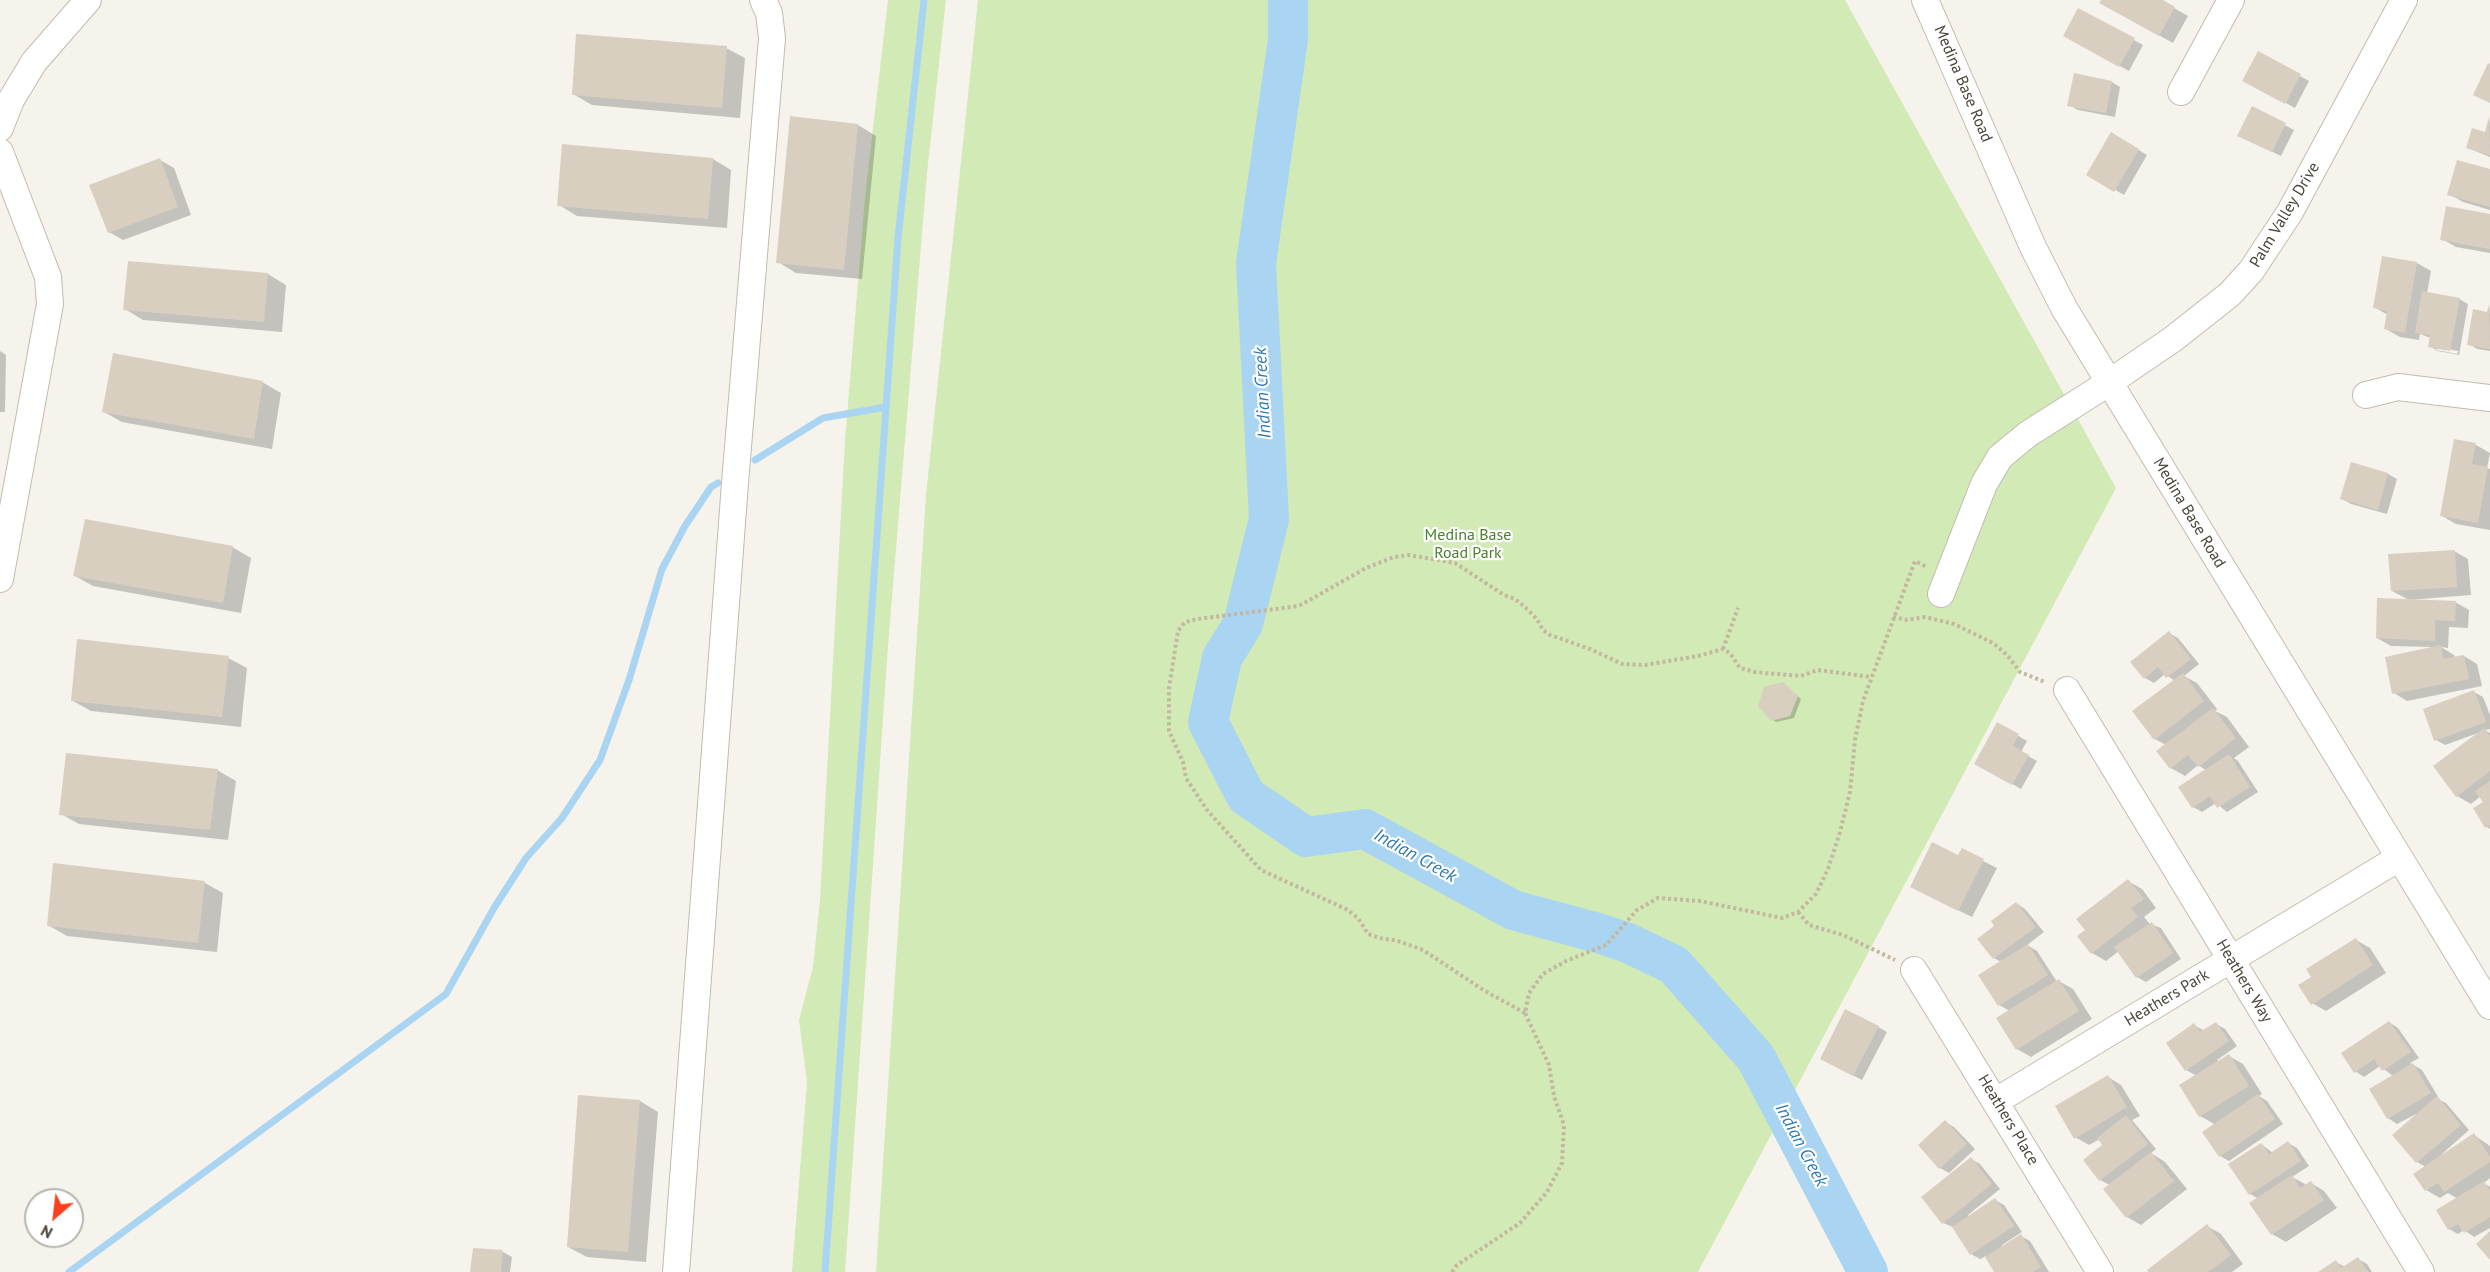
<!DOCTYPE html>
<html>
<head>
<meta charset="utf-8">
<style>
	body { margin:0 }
	#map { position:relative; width:2490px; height:1272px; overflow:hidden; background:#f6f3ec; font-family:"PT Sans",sans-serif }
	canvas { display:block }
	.north { position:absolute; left:24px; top:1188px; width:60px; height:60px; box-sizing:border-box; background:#fff; border:2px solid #b7b4b0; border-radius:50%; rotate:208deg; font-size:16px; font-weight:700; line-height:24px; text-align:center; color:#4b4439 }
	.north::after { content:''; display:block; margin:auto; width:21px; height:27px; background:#fc3f1d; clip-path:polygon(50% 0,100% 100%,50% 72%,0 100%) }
</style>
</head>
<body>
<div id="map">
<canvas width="2490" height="1272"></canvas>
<div class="north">N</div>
</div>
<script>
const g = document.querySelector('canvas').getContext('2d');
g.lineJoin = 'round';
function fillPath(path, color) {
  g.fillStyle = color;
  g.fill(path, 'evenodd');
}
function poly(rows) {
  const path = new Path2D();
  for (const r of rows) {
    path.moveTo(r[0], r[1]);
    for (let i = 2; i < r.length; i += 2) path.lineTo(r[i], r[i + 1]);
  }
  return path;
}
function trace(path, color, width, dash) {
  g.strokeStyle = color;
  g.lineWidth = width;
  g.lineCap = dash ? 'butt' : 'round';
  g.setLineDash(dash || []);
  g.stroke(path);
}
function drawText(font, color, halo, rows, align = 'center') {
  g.font = font + ' "PT Sans",sans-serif';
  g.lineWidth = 4.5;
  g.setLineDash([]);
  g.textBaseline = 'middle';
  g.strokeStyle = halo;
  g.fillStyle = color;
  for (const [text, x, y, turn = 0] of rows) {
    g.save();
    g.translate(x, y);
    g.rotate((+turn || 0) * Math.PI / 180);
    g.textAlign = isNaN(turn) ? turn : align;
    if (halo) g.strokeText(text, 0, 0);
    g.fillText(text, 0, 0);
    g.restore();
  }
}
fillPath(poly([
	[888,0,946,0,927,173,888,646,845,1272,792,1272,807,1082,799,1020,813,967,820,900,845,440,865,197],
	[978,0,1845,0,2116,488,1698,1272,876,1272,926,495]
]), '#d2eab5');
fillPath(poly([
	[2103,0,2160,0,2188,16,2173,43,2101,3],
	[2079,10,2143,45,2129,71,2065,36],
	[726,48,745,58,740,118,592,105,573,94],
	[2259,53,2309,81,2295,108,2244,80],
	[2112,82,2120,87,2115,117,2078,110,2069,105],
	[2253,108,2294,130,2281,156,2248,140],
	[2490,120,2490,157,2468,148,2486,134],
	[858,125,876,136,862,279,796,273,778,262],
	[2111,134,2147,155,2124,195,2088,174],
	[713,159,731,170,727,228,577,216,559,205],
	[160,160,174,168,191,215,123,240,109,232],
	[2490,171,2490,210,2463,202,2449,194],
	[2490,216,2490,253,2456,247,2442,239],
	[2417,263,2431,271,2427,294,2459,299,2468,304,2459,355,2438,351,2429,346,2431,338,2420,334,2419,340,2400,337,2386,329,2388,315,2374,307],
	[2437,347,2458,351,2457,354,2437,350],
	[268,274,286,285,282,332,143,320,125,309],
	[2490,306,2490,351,2477,349,2469,344,2489,314],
	[0,351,6,355,5,412,0,412],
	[262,382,281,393,272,449,122,422,104,412],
	[2455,441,2476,445,2490,453,2487,468,2490,469,2490,530,2456,524,2442,516],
	[2352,464,2388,474,2397,479,2387,514,2351,504,2342,499],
	[232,547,251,558,241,613,93,586,75,576],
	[2454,551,2468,559,2471,595,2409,600,2392,591],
	[2455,602,2469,610,2468,628,2449,627,2448,648,2441,647,2454,655,2455,658,2464,656,2477,664,2482,686,2407,701,2394,693,2433,647,2391,646,2377,638],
	[2169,633,2178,638,2199,664,2184,676,2197,683,2217,709,2215,711,2227,717,2249,747,2234,758,2238,761,2258,792,2227,812,2216,803,2202,812,2193,807,2207,771,2198,765,2185,776,2171,768,2166,745,2155,739,2175,681,2165,674,2154,683,2145,678],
	[228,658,247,668,241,727,91,711,73,701],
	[1783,683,1801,699,1794,718,1776,722,1772,719],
	[2474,692,2483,697,2490,715,2490,729,2485,730,2490,733,2490,829,2487,827,2485,803,2481,796,2471,804,2457,796,2478,733,2445,745,2436,740],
	[1998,724,2027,741,2021,752,2037,761,2021,789,1976,763],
	[217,770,236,781,228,840,79,824,61,814],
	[1983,861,1997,868,1972,917,1925,894],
	[2128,881,2142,889,2156,908,2144,917,2150,924,2161,928,2181,959,2146,982,2137,977,2119,951,2106,961,2092,953],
	[205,883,223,893,217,952,67,936,48,925],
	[2016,903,2025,909,2044,932,2027,945,2037,951,2057,982,2059,981,2073,989,2092,1019,2031,1057,2017,1049,2010,1011,1999,1005,1981,975,2001,962,1994,958,1979,939,1996,926],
	[2356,940,2370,948,2386,973,2326,1011,2312,1003,2313,977],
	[2389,1022,2398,1028,2419,1058,2410,1063,2422,1070,2440,1100,2446,1103,2469,1130,2442,1154,2443,1155,2474,1135,2490,1146,2490,1178,2484,1183,2490,1187,2490,1228,2474,1237,2464,1230,2458,1234,2449,1229,2458,1199,2448,1193,2440,1198,2426,1190,2415,1174,2426,1167,2417,1162,2422,1111,2397,1124,2388,1118,2371,1089,2393,1076,2380,1066,2364,1077,2355,1071],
	[2216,1024,2225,1029,2237,1046,2217,1060,2219,1062,2229,1056,2243,1064,2262,1094,2259,1096,2267,1101,2283,1124,2229,1161,2220,1156,2216,1125,2200,1116,2197,1076,2186,1070,2194,1025,2203,1030],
	[1878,1027,1887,1032,1862,1080,1831,1064],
	[2108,1077,2121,1085,2140,1116,2132,1120,2156,1149,2151,1153,2165,1162,2187,1189,2141,1225,2127,1217,2110,1185,2100,1180,2104,1146,2100,1139,2089,1145,2075,1137],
	[640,1101,658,1112,646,1262,587,1257,568,1247],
	[1945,1122,1954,1127,1975,1149,1949,1173,1940,1168],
	[2288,1143,2297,1148,2309,1166,2292,1177,2307,1185,2311,1183,2324,1191,2337,1208,2286,1242,2272,1234,2252,1204,2259,1199,2250,1194,2261,1144,2273,1153],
	[1971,1159,1980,1164,2000,1189,1968,1215,1969,1217,1995,1200,2004,1205,2022,1232,2002,1245,2003,1247,2021,1236,2030,1241,2049,1272,1996,1272,1986,1256,1980,1259,1971,1254,1953,1227,1943,1223],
	[2207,1226,2221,1234,2243,1264,2232,1272,2150,1272],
	[475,1249,503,1252,512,1257,510,1272,472,1272],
	[2358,1259,2367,1264,2372,1272,2320,1272,2336,1262,2345,1267]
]), '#0003');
trace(poly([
	[755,460,823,418,886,407],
	[69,1272,446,994,494,908,526,858,562,818,600,760,629,680,662,569,685,526,711,487,718,483],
	[825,1272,898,238,924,0]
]), '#a9d4f2', 7);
trace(poly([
	[1288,0,1288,39,1256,263,1269,519,1243,624,1222,658,1208,722,1246,796,1306,837,1365,829,1513,910,1598,933,1628,943,1674,965,1756,1058,1868,1272]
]), '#a9d4f2', 40);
fillPath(poly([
	[2101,0,2163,0,2175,7,2159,36,2099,3],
	[2078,8,2135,38,2119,67,2063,36],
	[576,34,727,46,722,108,572,95],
	[2258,51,2301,74,2285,104,2242,81],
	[2488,63,2490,64,2490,103,2473,95],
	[2074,73,2112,81,2106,113,2067,106],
	[2252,106,2286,123,2272,152,2237,136],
	[790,116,858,124,844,270,776,263],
	[2489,117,2490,155,2466,148,2472,128,2485,132],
	[2111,132,2139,149,2114,192,2086,175],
	[562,144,713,158,708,219,557,206],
	[160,158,178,207,108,233,89,185],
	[2457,160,2490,169,2490,207,2447,195],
	[2446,206,2490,214,2490,249,2440,240],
	[2382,256,2417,262,2405,333,2384,329,2387,311,2373,308],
	[128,261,268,273,264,322,123,310],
	[2422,291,2460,298,2450,351,2428,347,2430,335,2415,333],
	[2489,304,2490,349,2467,345,2473,309,2487,312],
	[113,353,263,381,254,439,102,412],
	[2454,439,2476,443,2472,464,2488,467,2478,523,2440,516],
	[2351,462,2388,473,2378,510,2340,499],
	[85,519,233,546,223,603,73,576],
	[2455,550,2457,587,2391,591,2388,554],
	[2377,598,2456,601,2455,621,2435,620,2435,641,2376,638],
	[2169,631,2191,659,2166,678,2158,667,2144,679,2130,662],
	[77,639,229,656,222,717,71,701],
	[2441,645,2443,659,2464,655,2469,679,2392,694,2385,657],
	[2183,673,2204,701,2154,740,2132,711],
	[1783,682,1798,696,1790,716,1771,721,1758,706,1764,687],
	[2474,690,2486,722,2434,741,2423,709],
	[2213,708,2236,738,2198,767,2188,755,2170,769,2156,751],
	[1997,722,2019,734,2013,746,2029,755,2012,785,1974,764],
	[2484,728,2490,736,2490,771,2456,797,2433,766],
	[66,753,218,769,210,830,59,815],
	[2229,754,2250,787,2217,808,2210,796,2192,808,2178,787],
	[2490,781,2490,825,2485,828,2473,808,2483,802,2475,791],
	[1932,842,1958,855,1962,848,1984,859,1958,911,1910,887],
	[53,863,205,881,198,943,47,926],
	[2128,879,2144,899,2131,908,2138,917,2091,954,2077,936,2085,930,2076,919],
	[2016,902,2036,927,1993,959,1977,939,1994,926,1991,921],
	[2152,922,2173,953,2136,978,2114,947],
	[2356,938,2373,965,2311,1005,2298,985,2311,977,2306,969],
	[2028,944,2048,975,1998,1006,1978,975],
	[2059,979,2079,1011,2016,1050,1996,1018],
	[1845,1009,1879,1026,1853,1076,1820,1059],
	[2389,1021,2411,1052,2382,1071,2374,1059,2354,1073,2341,1053],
	[2216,1022,2229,1041,2185,1071,2166,1043,2194,1023,2200,1032],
	[2229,1054,2249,1086,2199,1117,2179,1085],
	[2413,1063,2431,1093,2387,1119,2369,1089],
	[2108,1075,2127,1107,2074,1139,2055,1106],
	[2258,1094,2275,1119,2219,1157,2202,1132],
	[578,1095,640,1100,628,1252,567,1247],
	[2437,1096,2461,1125,2416,1163,2392,1135],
	[2126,1115,2148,1144,2099,1181,2083,1160,2102,1145,2097,1138],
	[1945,1120,1967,1144,1939,1169,1918,1145],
	[2474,1133,2490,1157,2490,1162,2444,1192,2438,1183,2425,1191,2413,1174],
	[2288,1141,2301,1161,2249,1195,2228,1164,2261,1143,2269,1154],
	[2151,1152,2174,1181,2126,1218,2103,1189],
	[1971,1157,1992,1184,1942,1224,1921,1197],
	[2292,1175,2300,1188,2311,1181,2324,1200,2271,1235,2249,1203],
	[2484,1181,2490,1191,2490,1217,2464,1233,2458,1224,2448,1230,2436,1210],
	[1995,1198,2014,1226,1970,1255,1952,1227],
	[2207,1224,2231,1255,2208,1272,2148,1272,2147,1270],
	[2490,1231,2490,1260,2476,1244],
	[2021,1234,2041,1267,2033,1272,1994,1272,1985,1257],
	[473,1248,503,1250,501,1272,470,1272],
	[2358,1257,2368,1272,2318,1272,2336,1260,2341,1268]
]), '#d8cfc1');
const minor = poly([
	[1925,0,2033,247,2064,308,2490,1006],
	[2181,92,2231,0],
	[0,128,11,100,34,62,88,0],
	[0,152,48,277,50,304,0,579],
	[2366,395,2398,387,2490,398],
	[1941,594,1984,484,2000,457,2028,434,2110,382,2173,339,2230,294,2251,271,2290,212,2404,0],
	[2067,690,2421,1272],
	[1914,970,2100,1272],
	[1996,1101,2399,858],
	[676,1272,735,483,772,38,769,13,763,0]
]);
trace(minor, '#c2bbae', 28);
trace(poly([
	[1893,617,1907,620,1925,617,1954,624,1993,643,2008,656,2020,672,2045,682],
	[1723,649,1738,608],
	[1798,912,1809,925,1843,935,1895,960],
	[1525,1013,1485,991,1423,950,1395,940,1383,939,1368,934,1358,918,1346,909,1261,870,1207,810,1186,778,1183,762,1169,731,1169,688,1178,631,1185,622,1198,619,1299,606,1366,568,1394,557,1409,555,1455,563,1504,595,1515,599,1525,607,1537,619,1543,630,1550,635,1590,649,1622,664,1645,665,1698,656,1723,649,1730,653,1740,668,1755,672,1801,676,1818,670,1871,677],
	[1452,1272,1457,1265,1520,1223,1547,1192,1562,1163,1564,1125,1554,1096,1549,1065,1525,1013,1529,993,1543,974,1566,961,1606,945,1637,910,1658,898,1700,901,1782,918,1798,912,1816,894,1828,869,1840,832,1850,792,1855,740,1863,701,1915,561,1927,567]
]), '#c4b79f', 4, [3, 3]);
trace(minor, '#fff', 26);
drawText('16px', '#4b4439', '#fff', [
	["Medina Base Road",1963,84,67],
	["Palm Valley Drive",2285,215,-59],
	["Medina Base Road",2189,513,59],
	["Heathers Way",2244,981,59],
	["Heathers Park",2167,998,-31],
	["Heathers Place",2008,1120,59]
]);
drawText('16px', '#4a7f2a', '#fff', [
	["Medina Base",1468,535],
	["Road Park",1468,553]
]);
drawText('italic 18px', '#2e7ab2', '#fff', [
	["Indian Creek",1263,393,-93],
	["Indian Creek",1415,856,29],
	["Indian Creek",1801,1145,62]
]);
</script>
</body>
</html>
